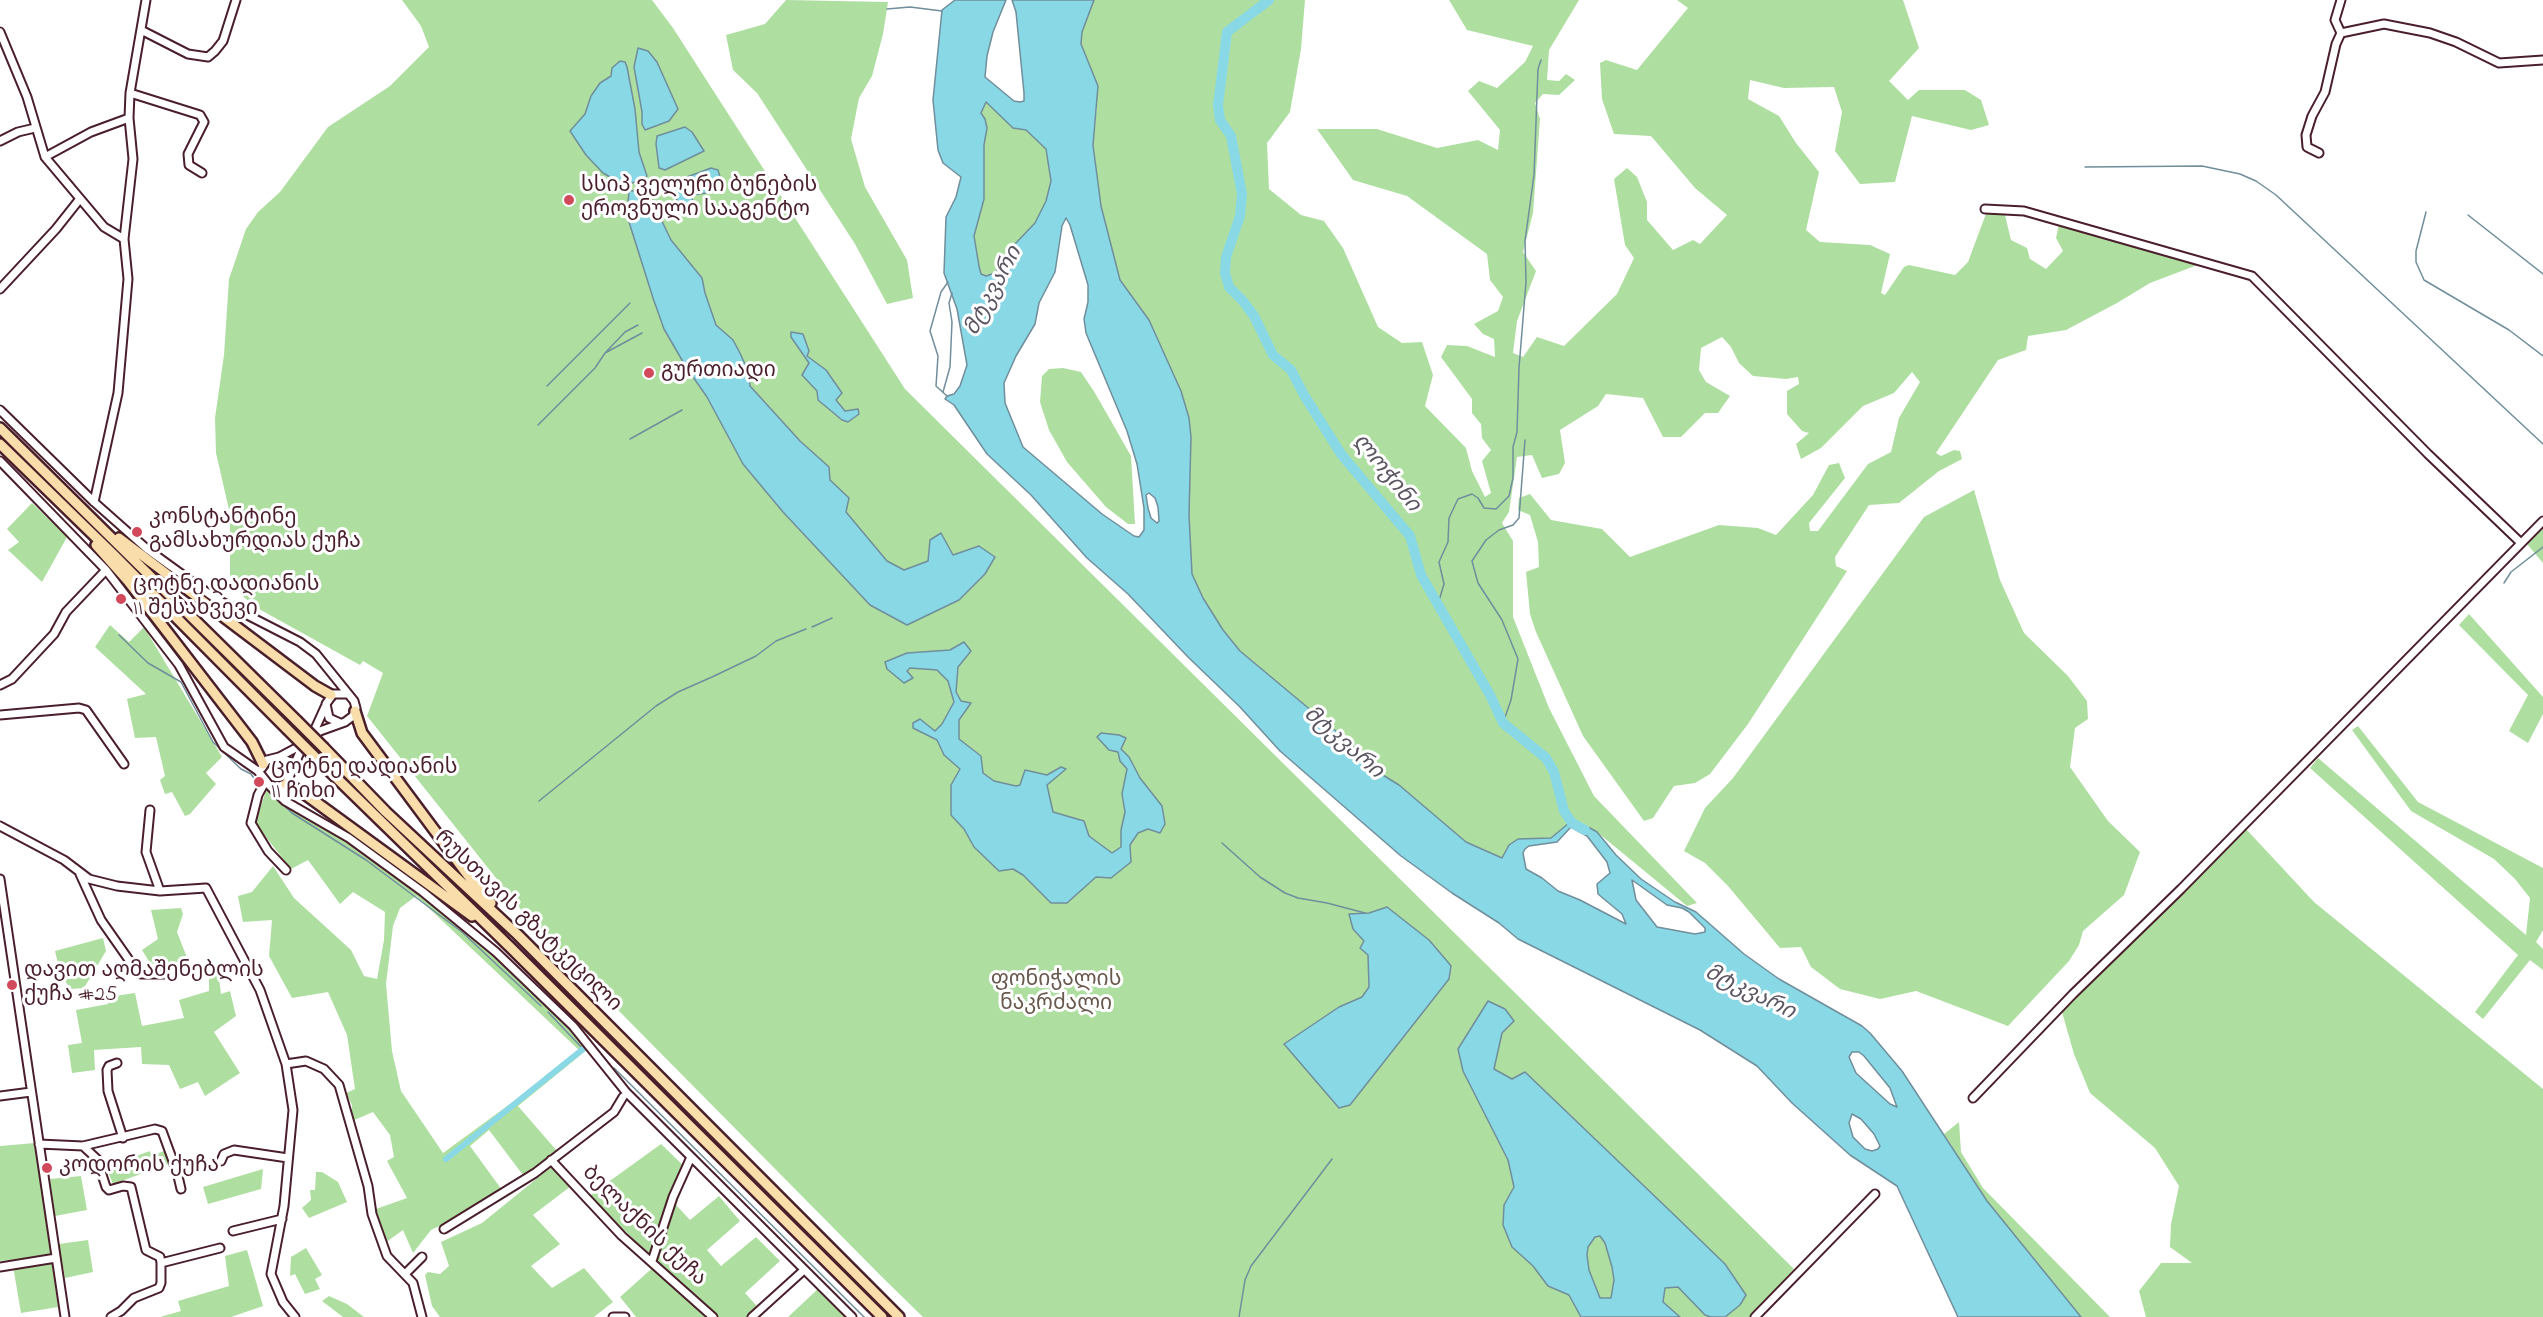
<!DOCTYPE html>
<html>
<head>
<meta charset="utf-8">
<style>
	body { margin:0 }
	canvas { display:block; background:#fff }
</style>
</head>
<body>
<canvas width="2543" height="1317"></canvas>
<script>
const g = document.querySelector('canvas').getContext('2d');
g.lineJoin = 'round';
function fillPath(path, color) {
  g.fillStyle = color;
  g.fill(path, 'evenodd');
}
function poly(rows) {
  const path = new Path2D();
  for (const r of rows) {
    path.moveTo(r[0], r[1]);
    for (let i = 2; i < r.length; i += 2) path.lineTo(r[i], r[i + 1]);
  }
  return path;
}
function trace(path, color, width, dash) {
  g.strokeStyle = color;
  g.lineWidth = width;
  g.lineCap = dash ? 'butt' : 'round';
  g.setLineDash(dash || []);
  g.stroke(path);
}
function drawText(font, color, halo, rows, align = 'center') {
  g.font = font + ' "Indie Flower","Noto Sans Georgian",sans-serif';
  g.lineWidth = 6;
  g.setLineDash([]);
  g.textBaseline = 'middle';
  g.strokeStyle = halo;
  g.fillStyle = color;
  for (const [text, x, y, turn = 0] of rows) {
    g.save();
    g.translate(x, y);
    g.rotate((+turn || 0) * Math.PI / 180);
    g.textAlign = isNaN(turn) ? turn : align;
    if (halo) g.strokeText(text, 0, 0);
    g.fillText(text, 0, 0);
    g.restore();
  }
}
fillPath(poly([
	[402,0,652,0,673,28,905,389,1794,1269,1750,1317,923,1317,882,1277,531,922,367,716,383,673,363,661,360,665,259,609,241,595,242,578,230,577,230,514,216,453,215,418,224,355,229,279,246,229,258,212,280,192,328,127,390,86,429,47,421,26],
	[786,0,888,2,883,34,872,76,859,98,851,139,865,187,907,260,913,298,887,304,855,244,757,93,733,70,726,35,765,24],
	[1094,0,1305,0,1301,49,1290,112,1267,143,1269,189,1301,215,1324,221,1343,248,1378,327,1402,343,1422,342,1433,375,1425,406,1466,448,1472,471,1485,497,1491,493,1482,461,1491,450,1482,438,1481,424,1472,413,1472,399,1441,357,1447,345,1467,346,1495,357,1494,339,1483,334,1474,324,1498,311,1503,297,1490,280,1487,254,1407,196,1353,180,1317,129,1377,129,1437,148,1478,140,1498,150,1500,130,1468,91,1479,81,1497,88,1525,62,1533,46,1467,30,1449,0,1579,0,1549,50,1547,80,1559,81,1566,74,1575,80,1559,95,1543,94,1535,103,1540,119,1533,213,1523,252,1536,271,1517,321,1513,353,1523,357,1537,337,1564,346,1617,294,1634,258,1625,245,1614,179,1627,168,1637,177,1647,202,1647,220,1673,250,1693,240,1700,244,1727,215,1695,188,1651,136,1614,134,1602,99,1600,63,1606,60,1637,70,1688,8,1677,0,1903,0,1919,48,1889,81,1908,100,1919,90,1965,90,1981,100,1989,125,1971,130,1912,116,1895,182,1860,184,1835,151,1842,112,1834,87,1784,88,1750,80,1748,99,1779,116,1796,143,1819,172,1806,230,1820,242,1870,245,1890,254,1881,293,1885,295,1904,267,1909,265,1955,275,1968,262,1987,211,2005,215,2011,240,2027,248,2030,259,2046,269,2063,251,2056,238,2059,224,2200,264,2150,283,2117,303,2066,330,2028,336,2026,350,1998,360,1936,453,1941,456,1954,450,1960,451,1962,459,1939,471,1899,503,1869,505,1835,557,1836,566,1847,571,1748,724,1710,774,1695,783,1674,786,1653,818,1644,821,1583,736,1536,632,1530,614,1526,572,1539,567,1538,542,1530,515,1518,510,1519,498,1530,494,1551,520,1602,529,1630,557,1719,525,1758,528,1776,535,1813,495,1829,465,1839,463,1845,478,1809,523,1810,531,1818,531,1868,464,1891,452,1899,418,1920,382,1912,372,1894,393,1863,406,1821,448,1801,459,1796,444,1809,433,1802,431,1787,414,1787,391,1799,384,1798,377,1786,379,1753,376,1739,363,1731,347,1722,337,1701,348,1699,370,1706,382,1730,396,1718,413,1705,413,1681,437,1663,437,1643,398,1606,394,1598,406,1560,430,1565,463,1559,474,1542,478,1532,455,1517,457,1509,512,1502,523,1513,541,1513,617,1549,708,1594,796,1697,903,1687,906,1597,832,1581,822,1569,823,1551,838,1518,839,1507,850,1502,858,1466,842,1391,780,1378,772,1349,743,1240,651,1223,630,1203,598,1192,574,1188,497,1191,437,1181,391,1149,320,1120,280,1101,206,1093,145,1097,105,1089,63,1081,44,1082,32],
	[986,102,1013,128,1026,130,1046,149,1051,181,1046,201,1035,223,1013,246,994,273,985,276,981,274,977,261,974,236,984,199,984,145,987,128,981,113],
	[1063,368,1081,372,1095,393,1131,456,1135,524,1128,524,1106,507,1067,462,1049,430,1040,402,1042,376,1049,369],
	[1974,490,2000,580,2024,633,2068,676,2087,701,2088,719,2075,728,2070,767,2108,821,2140,852,2124,895,2083,931,2079,945,2069,961,2008,1026,1916,991,1880,999,1840,989,1811,967,1801,947,1780,948,1728,886,1705,863,1684,851,1705,808,1733,778,1924,517],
	[32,503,67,537,42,582,8,550,19,542,7,529],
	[2543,528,2543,563,2527,544],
	[2469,614,2543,697,2543,714,2528,743,2509,731,2528,695,2459,625],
	[110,625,129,642,144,627,222,757,206,773,216,784,190,814,185,816,172,792,165,794,160,780,165,776,156,737,135,738,127,699,146,694,95,647],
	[2358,726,2418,802,2543,868,2543,930,2536,942,2543,949,2543,970,2530,960,2483,1019,2475,1012,2518,955,2310,768,2318,758,2526,935,2530,898,2515,879,2494,859,2411,811,2352,730],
	[267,788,300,814,328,829,450,918,521,980,588,1049,518,1106,557,1151,481,1212,478,1208,431,1230,413,1253,403,1230,385,1243,382,1235,376,1209,407,1198,387,1161,394,1157,390,1135,373,1112,352,1121,352,1105,346,1093,355,1089,347,1035,328,992,292,998,269,956,272,920,243,922,238,896,252,892,273,866,294,898,351,950,364,976,377,979,384,940,385,912,353,892,340,904,308,860,291,869,255,823],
	[416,896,581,1052,443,1153,401,1091,392,1051,386,984,393,926,400,908],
	[489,1130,523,1175,502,1190,470,1146],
	[2246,829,2314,902,2543,1089,2543,1317,2146,1317,2139,1291,2161,1263,2192,1263,2170,1247,2171,1224,2179,1186,2155,1148,2090,1093,2074,1054,2062,1012],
	[181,908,183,914,177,932,188,960,169,968,150,963,142,950,158,939,151,910],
	[103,938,106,951,84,988,71,989,61,976,55,951],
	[218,970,221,994,230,991,236,1016,214,1032,240,1073,205,1096,198,1082,180,1089,169,1065,142,1064,141,1047,94,1050,95,1070,72,1073,68,1045,82,1043,76,1010,108,1004,108,997,135,993,142,1026,184,1018,179,1000,209,991,209,973],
	[1959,1122,1961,1152,1983,1188,2110,1317,2081,1317,1987,1201,1944,1134],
	[35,1143,58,1307,21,1313,12,1260,0,1261,0,1146],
	[661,1144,689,1171,676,1205,690,1220,719,1196,740,1221,707,1250,721,1266,756,1237,780,1261,745,1293,764,1314,760,1317,636,1317,620,1297,658,1263,589,1196],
	[166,1150,171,1163,113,1184,106,1167,150,1151,152,1156],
	[551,1167,571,1186,533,1215,560,1244,531,1266,552,1288,584,1268,613,1302,594,1317,440,1317,432,1306,425,1275,428,1272,440,1274,449,1266,441,1242,482,1223],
	[263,1169,261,1189,208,1204,203,1187],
	[316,1172,322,1172,338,1182,347,1202,309,1218,302,1208,311,1200,310,1190,315,1190],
	[81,1176,87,1210,55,1216,50,1179],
	[88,1240,93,1272,65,1278,59,1244],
	[306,1248,322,1275,315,1279,320,1289,305,1294,295,1274,290,1276,291,1257],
	[247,1250,263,1306,231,1317,160,1317,181,1311,178,1301,229,1286,225,1256],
	[819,1288,849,1317,788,1317],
	[329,1296,347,1304,364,1317,343,1317,322,1301]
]), '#aedfa0');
const water = poly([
	[955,0,1006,0,993,32,987,56,985,77,1014,101,1020,102,1024,101,1024,93,1016,12,1012,0,1094,0,1082,32,1081,44,1098,86,1093,145,1101,206,1120,280,1149,320,1181,391,1189,418,1191,437,1189,515,1192,574,1203,598,1223,630,1240,651,1349,742,1378,772,1399,785,1466,842,1502,858,1509,845,1518,839,1551,838,1569,823,1590,828,1597,832,1616,855,1641,879,1675,902,1696,912,1744,954,1779,979,1862,1026,1870,1033,1902,1071,1987,1201,2081,1317,1958,1317,1897,1186,1850,1155,1792,1103,1757,1066,1700,1030,1518,939,1499,923,1452,893,1401,856,1280,751,1240,707,1188,657,1128,594,1087,558,1031,495,987,454,954,405,945,399,947,396,954,394,960,386,967,365,957,309,944,273,946,217,956,197,961,177,943,163,938,150,933,100,942,10,955,0],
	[986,102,1013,128,1026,130,1046,149,1051,181,1046,201,1035,223,1013,246,995,273,986,276,981,274,979,266,974,236,984,199,984,145,987,128,985,119,981,113,986,102],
	[1066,218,1070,225,1088,285,1088,302,1084,319,1086,333,1127,431,1137,464,1144,508,1144,530,1139,537,1134,536,1102,514,1023,447,1005,403,1004,383,1016,356,1035,324,1039,303,1055,272,1062,226,1066,218],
	[1149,493,1155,498,1158,507,1159,521,1157,523,1151,518,1148,508,1146,495,1149,493],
	[1571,827,1587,836,1607,862,1610,873,1597,884,1598,894,1622,914,1626,924,1580,900,1558,891,1542,878,1526,869,1523,853,1525,849,1529,846,1557,842,1571,827],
	[1632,880,1667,905,1682,908,1689,912,1705,928,1705,932,1695,934,1657,927,1636,900,1632,880],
	[1852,1052,1859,1052,1864,1056,1890,1088,1897,1107,1890,1104,1856,1073,1849,1057,1852,1052],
	[1852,1114,1861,1119,1874,1134,1880,1146,1878,1149,1872,1151,1865,1149,1853,1137,1849,1123,1852,1114],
	[638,48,648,51,657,62,678,109,669,121,645,130,642,124,642,112,634,67,638,48],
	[620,61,625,62,627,67,635,109,639,152,647,176,643,180,624,185,603,173,586,155,570,131,585,114,591,96,600,83,611,76,612,68,620,61],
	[685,127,692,132,704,151,665,170,659,168,656,144,657,136,685,127],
	[711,168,718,170,722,184,713,192,692,195,693,214,684,211,674,195,671,183,711,168],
	[647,190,671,240,702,278,705,293,716,325,733,340,740,353,748,371,750,386,800,441,829,467,830,480,849,498,846,512,887,561,904,570,928,561,930,540,941,533,953,555,979,546,995,557,985,574,959,600,907,625,870,605,783,512,743,464,707,397,686,367,664,329,653,298,629,222,628,203,629,191,647,190],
	[791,332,803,334,809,351,807,356,826,370,842,393,836,400,845,411,858,409,859,414,848,422,842,420,818,400,817,391,802,375,809,363,791,337,791,332],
	[964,642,971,651,958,667,956,692,961,701,971,703,959,720,959,739,981,756,983,773,994,781,1016,786,1020,785,1025,770,1047,775,1061,767,1066,769,1047,785,1053,812,1084,821,1089,836,1112,853,1121,847,1121,830,1125,812,1122,794,1127,769,1120,761,1118,752,1109,750,1097,737,1101,733,1119,735,1126,738,1121,749,1129,757,1140,778,1162,806,1165,824,1160,833,1148,829,1138,833,1130,845,1131,862,1111,878,1096,877,1067,903,1051,903,1023,875,1013,869,999,871,974,847,964,829,951,815,951,785,960,769,944,755,937,740,913,728,913,723,920,719,935,731,942,724,954,702,948,681,937,670,910,668,907,671,913,678,904,683,887,669,885,662,907,653,950,650,964,642],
	[1387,907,1429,940,1447,961,1451,966,1449,979,1350,1105,1339,1108,1284,1044,1339,1007,1362,997,1369,987,1368,955,1360,948,1364,941,1353,929,1349,914,1369,913,1387,907],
	[1488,1001,1505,1009,1514,1021,1502,1033,1494,1069,1512,1079,1525,1072,1666,1207,1725,1264,1746,1295,1740,1305,1725,1317,1711,1317,1705,1315,1678,1287,1665,1288,1663,1302,1680,1317,1581,1317,1569,1295,1548,1286,1533,1266,1512,1247,1503,1225,1504,1205,1514,1187,1508,1160,1463,1071,1458,1049,1488,1001],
	[1600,1236,1605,1243,1612,1267,1614,1280,1611,1298,1600,1298,1589,1270,1587,1255,1588,1247,1595,1237,1600,1236]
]);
fillPath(water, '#89d8e6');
trace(water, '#708e9b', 1.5);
trace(poly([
	[887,9,910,7,942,11],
	[2085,167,2202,166,2240,174,2256,181,2276,195,2543,444],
	[2426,212,2416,251,2416,262,2424,280,2509,330,2543,356],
	[2468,215,2543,274],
	[605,353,625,332,638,325],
	[547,386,630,303],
	[943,392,950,367,952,322,949,303,952,293],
	[947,396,936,386,938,356,930,331,941,292,948,282],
	[538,425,595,368,605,353,642,333],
	[630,439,682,410],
	[2504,583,2511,572,2543,547],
	[1438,604,1444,584,1439,562,1448,542,1449,518,1458,499,1472,494,1478,498,1484,508,1496,509,1509,496,1513,478,1513,447,1517,432,1519,368,1526,282,1525,241,1534,175,1538,69,1541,60],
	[812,627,832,618],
	[119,635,148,663,181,682,213,742,241,769,251,774,259,785],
	[1503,723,1511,700,1518,659,1502,620,1478,583,1472,561,1486,540,1499,530,1513,525,1519,518,1525,440],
	[268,791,292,813,366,860,462,932,541,1006],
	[539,801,656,706,678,692,712,677,756,656,776,641,806,629],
	[1222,843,1260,877,1285,893,1298,898,1327,903,1365,913],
	[548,1012,583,1049],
	[614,1068,864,1317],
	[1239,1317,1245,1280,1251,1266,1332,1159]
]), '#708e9b', 1.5);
trace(poly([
	[446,1159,583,1049]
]), '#89d8e6', 6);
trace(poly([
	[1269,0,1227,32,1218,105,1220,120,1231,136,1242,194,1240,216,1226,257,1225,273,1229,287,1243,301,1254,316,1273,355,1291,370,1304,395,1341,454,1410,536,1421,575,1490,695,1503,723,1546,758,1554,772,1564,811,1572,823,1585,830]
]), '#89d8e6', 10);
const minor = poly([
	[2341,0,2335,20,2341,33],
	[141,30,188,54,208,57,215,51,223,41,236,0],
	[0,32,27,97,45,157,104,227,124,239],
	[2341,33,2384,24,2430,33,2456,42,2499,63,2543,60],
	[130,93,200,115,204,122,188,154,189,165,202,173],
	[0,141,18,132,35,128],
	[2319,153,2307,147,2306,135,2312,116,2325,92,2336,44,2341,33],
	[45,157,91,132,129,118],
	[1985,209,2024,211,2252,276,2428,454,2521,543],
	[0,289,56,229,79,200],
	[0,410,94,502,147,549,216,599,300,642,316,654,354,701,356,708,353,716,345,722,320,731,309,741,300,752,286,784,278,787,269,785,258,771,224,747,179,665,106,570,0,461],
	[94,502,118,393,128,279,124,239,133,159,129,118,130,93,146,0],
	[0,685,12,679,54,634,66,612,106,570],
	[0,715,79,708,86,710,124,764],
	[340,723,329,718,326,704,333,694,347,694],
	[279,757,296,748,307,739,315,729,325,707],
	[262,768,267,760,279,757,288,761,292,771],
	[265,782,258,795,251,823,268,851,286,870],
	[269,785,285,801,282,785],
	[285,801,349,838,423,892,496,952,573,1026,626,1092,852,1317],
	[150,810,146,852,160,891],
	[0,826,64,860,89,879,117,886,160,891,206,888,260,990,286,1064,293,1110,284,1206,271,1274,283,1302,295,1317],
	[80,874,101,920,136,970,141,974,167,974],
	[0,879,65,1317],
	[117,1063,109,1066,107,1070,108,1091,123,1138],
	[286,1064,306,1061,324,1069,339,1085,368,1186,372,1214,387,1256,413,1283,422,1317],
	[0,1096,31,1092],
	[1973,1098,2073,994,2181,889,2543,521],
	[39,1144,83,1146,155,1129,162,1131,177,1172,181,1189],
	[83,1146,97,1159,106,1187,109,1190,123,1186,131,1187,146,1250,160,1257,161,1263,161,1283,159,1288,134,1298,121,1311,111,1317],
	[551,1160,622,1236,713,1317],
	[221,1161,224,1154,234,1150,288,1158],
	[444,1229,535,1173,614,1112,623,1097],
	[233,1231,282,1219],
	[652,1261,673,1197,691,1157],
	[161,1263,220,1248],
	[0,1267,56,1258],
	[405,1274,422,1257],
	[613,1317,625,1317],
	[752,1317,804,1270],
	[1755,1317,1875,1194]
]);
const highway = poly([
	[0,428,297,721],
	[0,444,114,555,287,729],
	[119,538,315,686,331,695],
	[96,545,128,581,252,742,263,764],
	[355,711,362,733,470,878,491,903],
	[324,748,386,812,518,935,899,1317],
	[312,754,511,948,882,1317],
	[286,784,302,792,472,916]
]);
trace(minor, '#4a1f2b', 11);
trace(highway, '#4a1f2b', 14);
trace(minor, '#fff', 7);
trace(highway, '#f9ddab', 9);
const highwayBridge = poly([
	[297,721,324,748],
	[287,729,312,754]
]);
trace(highwayBridge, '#4a1f2b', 14, []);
trace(highwayBridge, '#f9ddab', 9);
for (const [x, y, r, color] of [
	[569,200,6,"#d1495b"],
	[649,373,6,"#d1495b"],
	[137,532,6,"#d1495b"],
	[121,599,6,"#d1495b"],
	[259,782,6,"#d1495b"],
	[12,985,6,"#d1495b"],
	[47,1168,6,"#d1495b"]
]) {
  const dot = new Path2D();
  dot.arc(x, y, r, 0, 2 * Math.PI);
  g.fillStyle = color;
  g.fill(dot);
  trace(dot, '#fff', 2);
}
drawText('21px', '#4a1f2b', '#fff', [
	["სსიპ ველური ბუნების",581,188],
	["ეროვნული სააგენტო",581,212],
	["გურთიადი",661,373],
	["კონსტანტინე",149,520],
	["გამსახურდიას ქუჩა",149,544],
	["ცოტნე დადიანის",133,587],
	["II შესახვევი",133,611],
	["ცოტნე დადიანის",271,770],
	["II ჩიხი",271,794],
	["დავით აღმაშენებლის",24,973],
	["ქუჩა #25",24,997],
	["კოდორის ქუჩა",59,1168]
], 'left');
drawText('21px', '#4a1f2b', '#fff', [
	["რუსთავის გზატკეცილი",527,922,44],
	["ბელაქნის ქუჩა",643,1227,44]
]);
drawText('21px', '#68594e', '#fff', [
	["ფონიჭალის",1056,982],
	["ნაკრძალი",1056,1006]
]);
drawText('italic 22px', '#5d5663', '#fff', [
	["მტკვარი",995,292,-62],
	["ლოჭინი",1385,474,51],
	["მტკვარი",1342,744,41],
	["მტკვარი",1749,994,26]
]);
</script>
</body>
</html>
